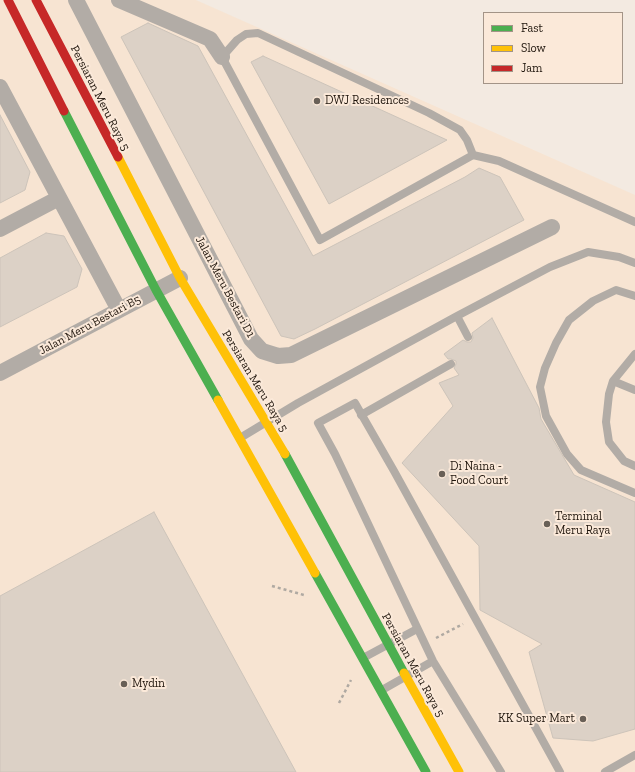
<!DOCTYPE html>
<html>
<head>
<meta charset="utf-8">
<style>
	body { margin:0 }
	#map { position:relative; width:635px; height:772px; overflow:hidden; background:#f3eae1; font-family:"Zilla Slab",serif }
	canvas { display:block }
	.legend { position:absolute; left:483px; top:12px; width:140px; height:72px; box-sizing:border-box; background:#fbe9d9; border:1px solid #a39487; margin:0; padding:5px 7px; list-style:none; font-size:12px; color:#1f150c }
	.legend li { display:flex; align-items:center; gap:8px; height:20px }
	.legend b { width:20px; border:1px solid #a39487 }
</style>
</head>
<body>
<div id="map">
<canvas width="635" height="772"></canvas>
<ul class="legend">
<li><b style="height:5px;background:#4caf50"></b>Fast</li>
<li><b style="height:5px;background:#ffc107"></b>Slow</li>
<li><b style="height:5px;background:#c62828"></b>Jam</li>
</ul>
</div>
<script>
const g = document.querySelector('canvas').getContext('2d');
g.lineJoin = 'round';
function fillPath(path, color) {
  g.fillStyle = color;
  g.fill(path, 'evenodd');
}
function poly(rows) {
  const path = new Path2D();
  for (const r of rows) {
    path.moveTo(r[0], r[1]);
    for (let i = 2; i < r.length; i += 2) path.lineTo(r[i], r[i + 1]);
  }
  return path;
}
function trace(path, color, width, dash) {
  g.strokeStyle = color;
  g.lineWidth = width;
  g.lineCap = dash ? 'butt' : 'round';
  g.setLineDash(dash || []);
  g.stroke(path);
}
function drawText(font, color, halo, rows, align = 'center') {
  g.font = font + ' "Zilla Slab",serif';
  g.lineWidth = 4;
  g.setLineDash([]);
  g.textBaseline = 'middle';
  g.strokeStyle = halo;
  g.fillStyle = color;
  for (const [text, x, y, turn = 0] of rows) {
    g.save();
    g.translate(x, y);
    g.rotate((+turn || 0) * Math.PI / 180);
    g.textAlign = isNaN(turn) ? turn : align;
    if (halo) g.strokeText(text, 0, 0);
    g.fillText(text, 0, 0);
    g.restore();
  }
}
fillPath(poly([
	[0,0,196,0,635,195,635,772,0,772]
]), '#f7e4d2');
const building = poly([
	[148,23,198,46,313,256,465,177,479,168,500,177,524,220,315,329,294,339,281,336,121,37,148,23],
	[263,56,447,140,329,204,251,62,263,56],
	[0,115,30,172,25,190,0,203,0,115],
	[46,233,64,236,82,269,77,287,0,327,0,258,46,233],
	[492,318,539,408,541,419,574,475,635,502,635,729,593,741,553,738,529,652,542,644,480,610,479,546,402,463,453,406,439,383,459,375,454,368,456,364,456,361,451,359,448,359,444,354,463,340,467,342,471,342,473,338,472,333,492,318],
	[154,512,296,772,0,772,0,596,154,512]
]);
fillPath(building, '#dcd1c6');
trace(building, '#cdc4ba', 1);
trace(poly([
	[272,586,304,595],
	[436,638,463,624],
	[339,703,351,680]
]), '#afa9a2', 2.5, [3, 3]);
trace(poly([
	[473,155,467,140,460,130,429,113,258,33,246,34,237,40,222,57,320,240,473,155,499,161,635,222],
	[635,296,616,290,593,301,569,320,556,343,545,368,540,387,546,416,567,454,581,470,635,493],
	[457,316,468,337],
	[635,354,613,381,609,394,606,422,609,442,624,461,635,466],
	[613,381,635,390],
	[361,415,451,364],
	[240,438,298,403,457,316,550,267,588,252,619,257,635,263],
	[363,658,417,629],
	[382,690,433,661],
	[501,772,433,661,335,454,318,423,355,403,394,471,560,772],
	[605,772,635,755]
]), '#b2aca6', 8);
trace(poly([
	[76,0,251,339,262,351,278,356,291,355,552,227],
	[119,0,210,39,222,57],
	[0,87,119,310],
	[0,229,59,198],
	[0,373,180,278]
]), '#b2aca6', 16);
trace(poly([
	[64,111,156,290,218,400],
	[285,454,404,673],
	[315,573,426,772]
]), '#4caf50', 9);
trace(poly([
	[118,157,180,278,285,454],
	[218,400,315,573],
	[404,673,459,772]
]), '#ffc107', 9);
trace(poly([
	[8,0,64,111],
	[36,0,118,157]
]), '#c62828', 9);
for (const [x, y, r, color] of [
	[317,101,4,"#696057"],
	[442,474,4,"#696057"],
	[547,524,4,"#696057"],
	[124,684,4,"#696057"],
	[583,719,4,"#696057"]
]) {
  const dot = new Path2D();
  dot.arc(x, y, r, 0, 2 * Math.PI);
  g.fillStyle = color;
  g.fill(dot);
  trace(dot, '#fbe9d9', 1.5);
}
drawText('12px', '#1f150c', '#fbe9d9', [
	["Persiaran Meru Raya 5",100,98,63],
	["Jalan Meru Bestari D1",225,287,62],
	["Jalan Meru Bestari B5",90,325,-28],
	["Persiaran Meru Raya 5",255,381,59],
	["Persiaran Meru Raya 5",413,665,61]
]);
drawText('12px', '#1f150c', '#fbe9d9', [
	["DWJ Residences",325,101],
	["Di Naina -",450,467],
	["Food Court",450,481],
	["Terminal",555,517],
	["Meru Raya",555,531],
	["Mydin",132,684],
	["KK Super Mart",575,719,"right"]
], 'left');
</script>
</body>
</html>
